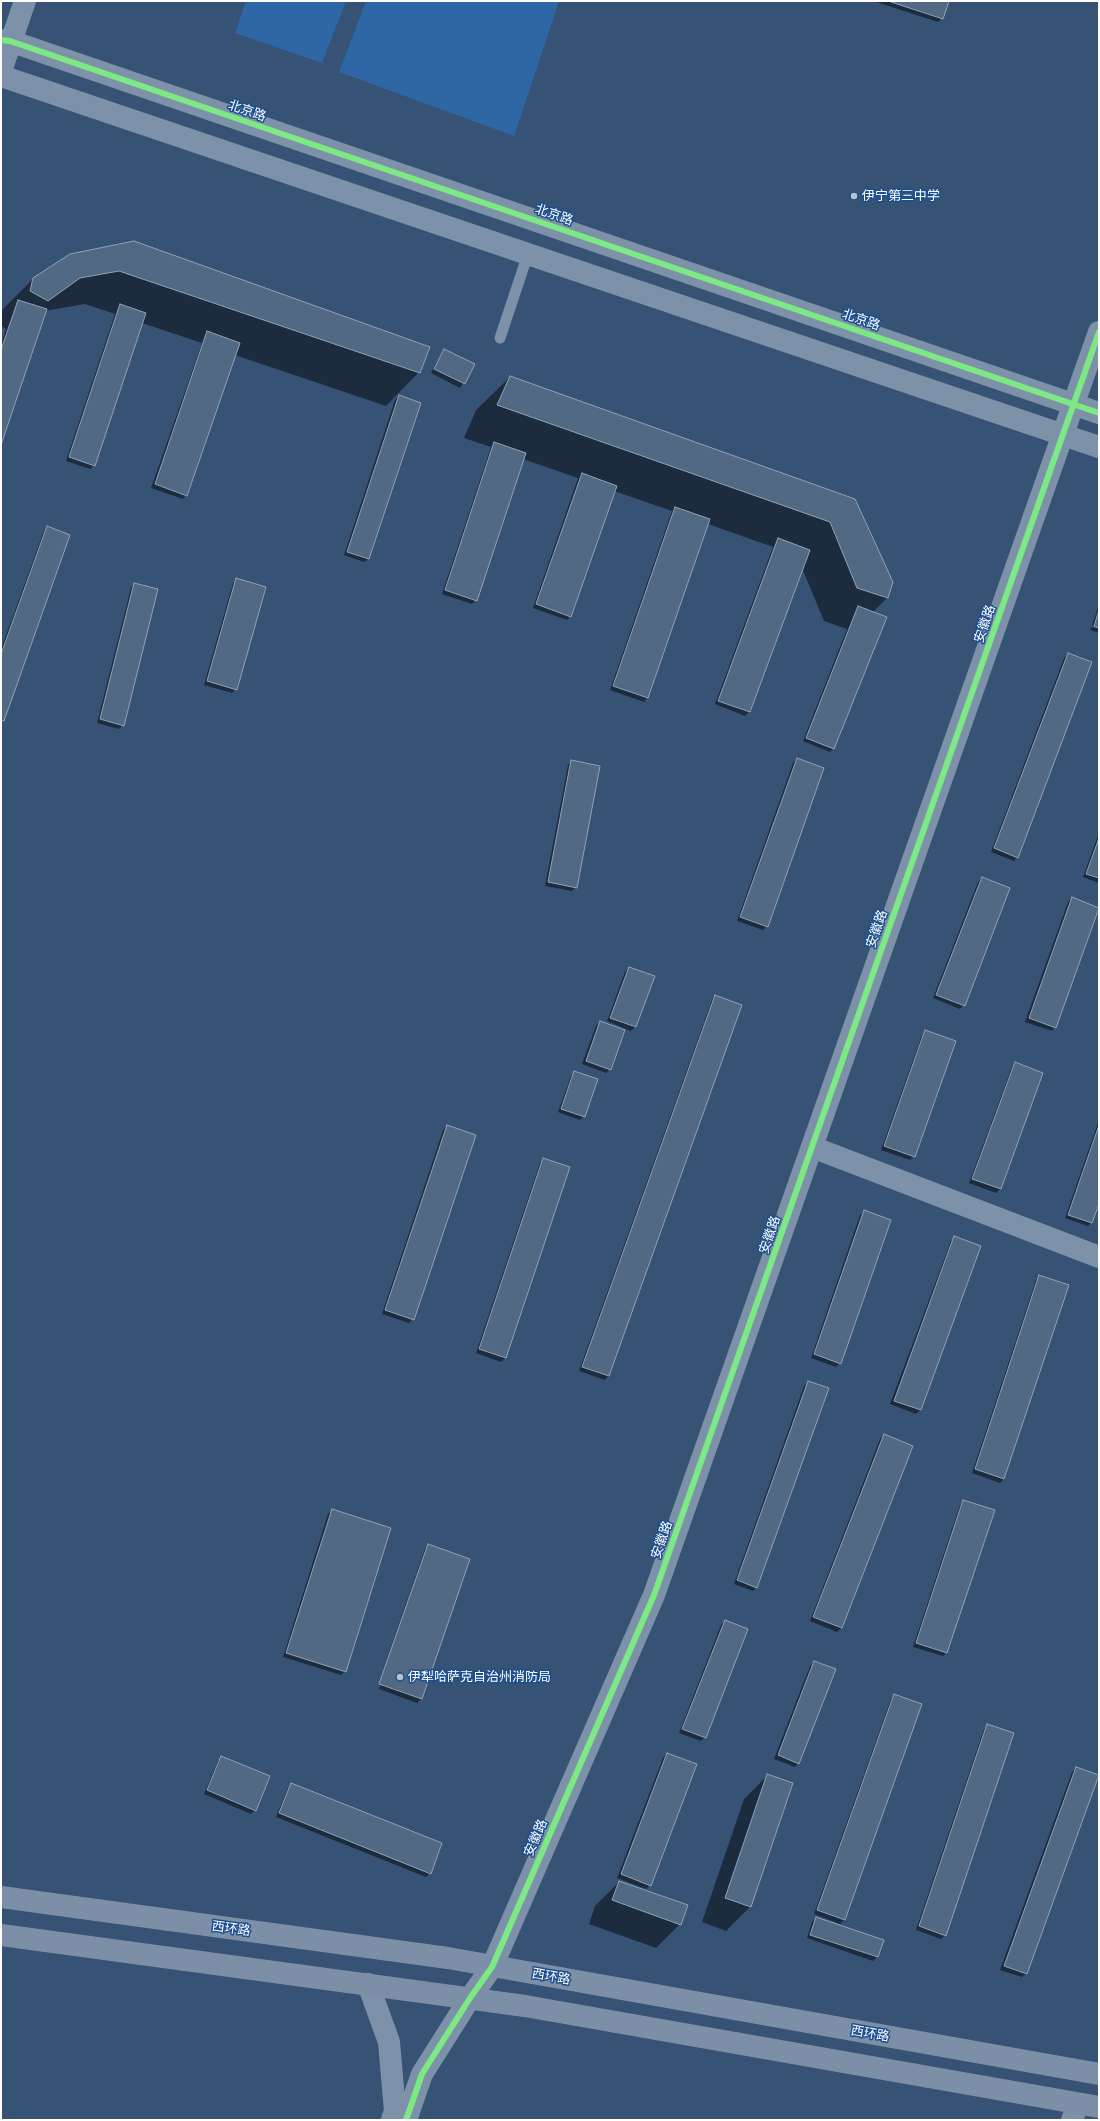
<!DOCTYPE html>
<html>
<head>
<meta charset="utf-8">
<style>
	body { margin:0 }
	#map { position:relative; width:1100px; height:2121px; overflow:hidden; background:#365274; font-family:"IBM Plex Sans",sans-serif }
	canvas { display:block }
	.frame { position:absolute; inset:0; border:2px solid #fff; pointer-events:none }
</style>
</head>
<body>
<div id="map">
<canvas width="1100" height="2121"></canvas>
<div class="frame"></div>
</div>
<script>
const g = document.querySelector('canvas').getContext('2d');
g.lineJoin = 'round';
function fillPath(path, color) {
  g.fillStyle = color;
  g.fill(path, 'evenodd');
}
function poly(rows) {
  const path = new Path2D();
  for (const r of rows) {
    path.moveTo(r[0], r[1]);
    for (let i = 2; i < r.length; i += 2) path.lineTo(r[i], r[i + 1]);
  }
  return path;
}
function trace(path, color, width, dash) {
  g.strokeStyle = color;
  g.lineWidth = width;
  g.lineCap = dash ? 'butt' : 'round';
  g.setLineDash(dash || []);
  g.stroke(path);
}
function drawText(font, color, halo, rows, align = 'center') {
  g.font = font + ' "IBM Plex Sans","Noto Sans SC",sans-serif';
  g.lineWidth = 3;
  g.setLineDash([]);
  g.textBaseline = 'middle';
  g.strokeStyle = halo;
  g.fillStyle = color;
  for (const [text, x, y, turn = 0] of rows) {
    g.save();
    g.translate(x, y);
    g.rotate((+turn || 0) * Math.PI / 180);
    g.textAlign = isNaN(turn) ? turn : align;
    if (halo) g.strokeText(text, 0, 0);
    g.fillText(text, 0, 0);
    g.restore();
  }
}
fillPath(poly([
	[246,1,346,1,322,63,235,33],
	[366,1,559,1,514,136,339,72]
]), '#2f66a5');
fillPath(poly([
	[873,1,948,1,942,18,938,22],
	[134,242,419,372,386,406,235,355,186,495,183,499,151,488,202,343,142,323,94,466,90,469,66,461,115,314,85,304,45,311,1,442,1,345,6,329,1,326,1,311,33,279],
	[444,350,474,364,460,388,431,373],
	[510,377,854,500,887,598,872,613,834,748,830,752,803,741,847,629,824,621,802,568,749,712,745,716,715,704,773,547,708,524,647,698,644,702,610,690,672,511,614,491,571,616,567,620,533,608,578,478,523,459,476,600,472,604,442,594,491,447,464,438,476,410],
	[399,396,420,403,368,559,364,562,344,555,395,400],
	[47,527,3,720,1,722,1,649,44,531],
	[236,579,236,689,232,693,204,685,233,583],
	[134,584,123,725,119,729,97,723,131,588],
	[1099,605,1099,627,1092,625],
	[1092,627,1099,629,1099,633,1090,630],
	[1068,654,1017,857,1014,861,991,852,1064,658],
	[797,759,767,926,763,930,737,921,793,763],
	[572,761,576,887,572,891,545,886,568,765],
	[1099,833,1099,883,1083,877],
	[982,878,964,1005,960,1009,933,998,978,882],
	[1072,898,1055,1027,1052,1031,1025,1022,1068,902],
	[629,968,653,977,635,1027,631,1031,607,1021,625,972],
	[715,996,608,1376,605,1380,579,1371,712,1000],
	[600,1022,610,1069,606,1073,582,1064,596,1026],
	[926,1031,914,1156,910,1160,881,1150,922,1035],
	[1016,1063,1042,1073,1000,1189,996,1193,969,1183,1012,1067],
	[575,1072,584,1116,580,1120,558,1112,571,1076],
	[1099,1120,1099,1201,1091,1223,1088,1226,1065,1218],
	[447,1126,413,1319,409,1323,382,1314,443,1130],
	[544,1159,569,1168,505,1358,501,1362,476,1353,540,1163],
	[864,1212,840,1363,836,1367,811,1358,860,1215],
	[954,1238,980,1247,920,1410,916,1414,890,1404,951,1241],
	[1040,1276,1067,1286,1004,1479,1000,1483,972,1473,1036,1280],
	[808,1382,757,1587,753,1591,734,1584,804,1386],
	[884,1435,911,1446,841,1628,837,1632,810,1621,880,1439],
	[964,1501,946,1653,943,1656,913,1647,960,1505],
	[332,1511,345,1671,341,1675,283,1657,328,1514],
	[428,1545,469,1559,421,1699,417,1703,379,1689,428,1548,426,1548,376,1688,425,1549],
	[725,1621,705,1737,701,1741,679,1733,721,1625],
	[814,1662,798,1763,795,1767,774,1759,810,1666],
	[895,1695,921,1705,844,1920,840,1924,814,1914,891,1699],
	[988,1725,945,1935,941,1939,916,1930,984,1729],
	[667,1754,650,1885,646,1889,617,1878,663,1758],
	[221,1757,255,1810,251,1814,204,1794,218,1761],
	[1076,1768,1026,1974,1022,1977,1000,1970,1072,1772],
	[768,1775,792,1783,750,1907,726,1931,702,1922,744,1799],
	[291,1784,430,1873,426,1877,276,1817,288,1788],
	[619,1882,680,1924,656,1948,589,1924,595,1906],
	[816,1918,882,1940,877,1957,873,1961,807,1938,812,1922]
]), '#0007');
const building = poly([
	[888,1,949,1,943,19,888,1],
	[134,241,430,347,420,373,119,271,80,278,48,301,30,291,33,278,70,254,134,241],
	[18,300,47,309,1,445,1,350,18,300],
	[120,304,146,313,95,466,69,457,120,304],
	[207,331,240,343,187,496,155,484,207,331],
	[444,349,475,364,465,384,434,369,444,349],
	[510,376,855,499,893,582,888,598,857,588,830,522,497,405,510,376],
	[399,395,421,403,369,559,347,552,399,395],
	[494,442,526,453,477,601,445,590,494,442],
	[582,473,617,486,571,617,536,604,582,473],
	[675,507,710,519,648,698,613,686,675,507],
	[47,526,70,535,4,721,1,720,1,654,47,526],
	[778,538,810,550,750,712,718,701,778,538],
	[236,578,266,587,237,690,207,681,236,578],
	[134,583,158,589,124,726,100,719,134,583],
	[858,606,887,617,834,749,806,738,858,606],
	[1099,610,1099,628,1094,626,1099,610],
	[1068,653,1092,662,1018,858,994,848,1068,653],
	[797,758,824,768,768,927,740,917,797,758],
	[571,760,600,766,577,888,548,882,571,760],
	[1099,838,1099,878,1086,874,1099,838],
	[982,877,1010,888,965,1006,936,995,982,877],
	[1072,897,1099,908,1056,1028,1029,1018,1072,897],
	[629,967,655,976,636,1027,610,1018,629,967],
	[715,995,742,1005,609,1376,582,1367,715,995],
	[600,1021,625,1030,611,1070,586,1061,600,1021],
	[925,1030,956,1041,915,1157,884,1146,925,1030],
	[1015,1062,1043,1073,1001,1189,972,1179,1015,1062],
	[574,1071,598,1079,585,1117,561,1109,574,1071],
	[447,1125,476,1135,414,1320,385,1310,447,1125],
	[1099,1125,1099,1204,1092,1223,1068,1215,1099,1125],
	[543,1158,570,1167,506,1358,479,1349,543,1158],
	[864,1210,891,1220,841,1364,814,1354,864,1210],
	[954,1236,981,1246,921,1410,894,1401,954,1236],
	[1039,1275,1069,1285,1004,1479,975,1469,1039,1275],
	[808,1381,829,1388,757,1588,737,1580,808,1381],
	[884,1434,913,1446,842,1628,813,1617,884,1434],
	[963,1500,995,1510,947,1653,916,1643,963,1500],
	[332,1509,391,1528,346,1672,286,1653,332,1509],
	[428,1544,470,1559,422,1699,379,1684,428,1544],
	[725,1620,748,1629,706,1738,682,1729,725,1620],
	[814,1661,836,1669,799,1764,778,1755,814,1661],
	[894,1694,922,1704,845,1920,817,1910,894,1694],
	[987,1724,1014,1733,946,1936,919,1926,987,1724],
	[667,1753,697,1764,651,1886,621,1874,667,1753],
	[221,1756,270,1776,256,1811,207,1790,221,1756],
	[1076,1767,1099,1775,1027,1974,1004,1966,1076,1767],
	[767,1774,793,1783,751,1907,725,1898,767,1774],
	[291,1783,442,1843,431,1874,279,1813,291,1783],
	[619,1881,688,1905,681,1925,612,1900,619,1881],
	[816,1917,884,1940,878,1957,810,1935,816,1917]
]);
fillPath(building, '#526984');
trace(building, '#92a2b6', 1);
trace(poly([
	[500,338,528,254]
]), '#7d92a8', 11);
trace(poly([
	[812,1147,1099,1257],
	[1072,2120,1078,2104]
]), '#7d92a8', 22);
trace(poly([
	[1,40,10,41,1099,413],
	[1,71,25,1],
	[1,76,1099,447],
	[368,1984,389,2042,395,2111,392,2120],
	[406,2120,422,2074,470,1998,492,1967,654,1595,1099,332]
]), '#7d92a8', 22);
trace(poly([
	[1,1897,448,1958,1099,2074],
	[1,1935,525,2006,1099,2107]
]), '#7d8ea7', 22);
trace(poly([
	[1,40,10,41,1099,413],
	[406,2120,422,2074,470,1998,492,1967,654,1595,1099,332]
]), '#7ce984', 6);
for (const [x, y, r, color] of [
	[854,196,4,"#b9c2ce"],
	[400,1677,4,"#b9c2ce"]
]) {
  const dot = new Path2D();
  dot.arc(x, y, r, 0, 2 * Math.PI);
  g.fillStyle = color;
  g.fill(dot);
  trace(dot, '#1b4f8f', 1.5);
}
drawText('13px', '#fff', '#1b4f8f', [
	["北京路",247,111,19],
	["北京路",554,215,19],
	["北京路",861,320,19],
	["安徽路",985,624,-71],
	["安徽路",877,929,-71],
	["安徽路",770,1235,-71],
	["安徽路",662,1540,-71],
	["安徽路",536,1838,-67],
	["西环路",231,1929,8],
	["西环路",551,1977,10],
	["西环路",870,2034,10]
]);
drawText('13px', '#fff', '#1b4f8f', [
	["伊宁第三中学",862,196],
	["伊犁哈萨克自治州消防局",408,1677]
], 'left');
</script>
</body>
</html>
